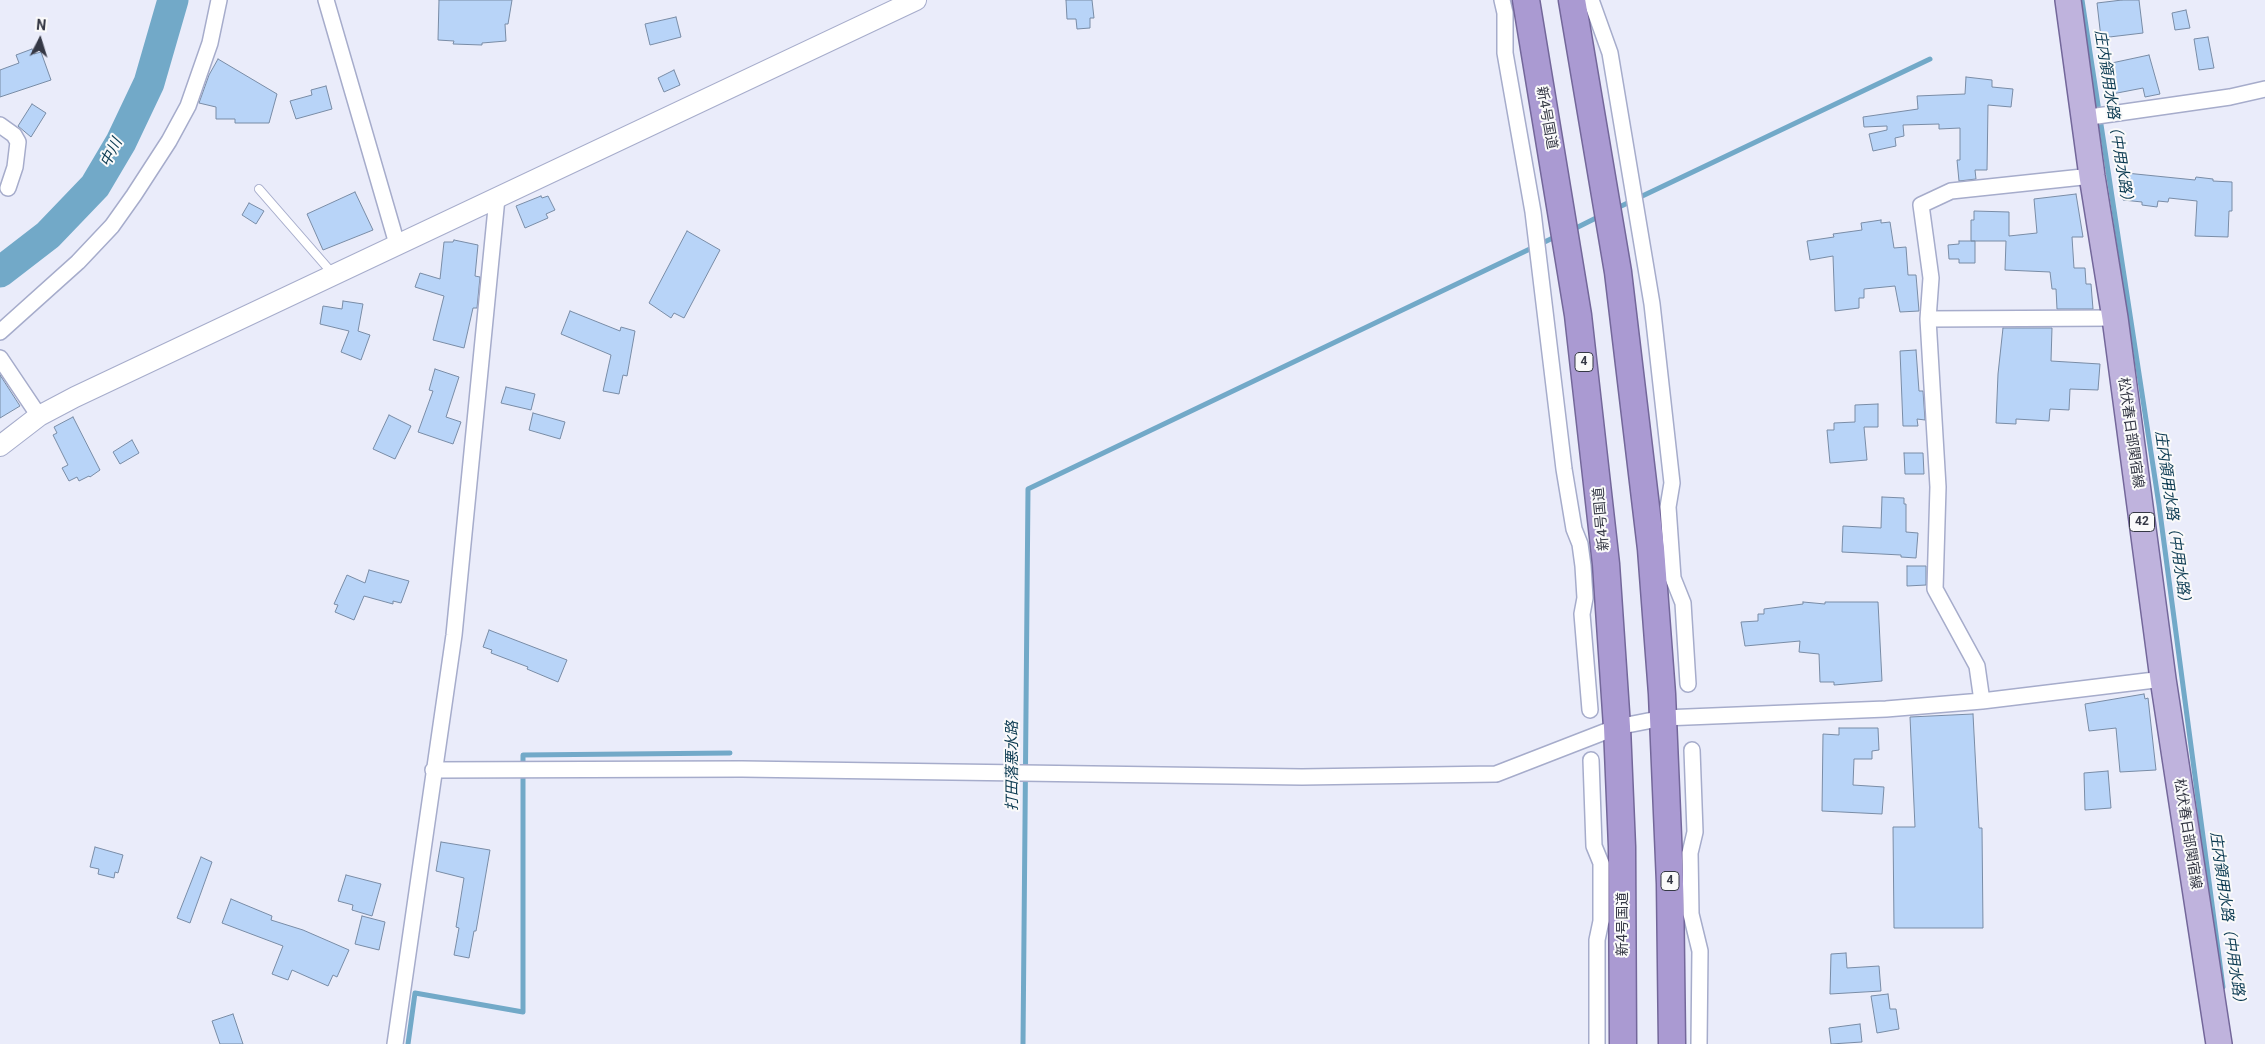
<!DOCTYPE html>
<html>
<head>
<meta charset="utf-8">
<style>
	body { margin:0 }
	#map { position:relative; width:2265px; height:1044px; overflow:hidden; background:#eaecfa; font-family:Roboto,sans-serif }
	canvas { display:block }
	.north { position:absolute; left:15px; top:15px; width:50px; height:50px; -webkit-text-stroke:4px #fafafa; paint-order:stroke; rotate:5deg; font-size:14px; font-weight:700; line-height:20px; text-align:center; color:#353845 }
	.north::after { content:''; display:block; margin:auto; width:18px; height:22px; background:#353845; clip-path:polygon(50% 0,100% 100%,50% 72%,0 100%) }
</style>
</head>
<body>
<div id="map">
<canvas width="2265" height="1044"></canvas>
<div class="north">N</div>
</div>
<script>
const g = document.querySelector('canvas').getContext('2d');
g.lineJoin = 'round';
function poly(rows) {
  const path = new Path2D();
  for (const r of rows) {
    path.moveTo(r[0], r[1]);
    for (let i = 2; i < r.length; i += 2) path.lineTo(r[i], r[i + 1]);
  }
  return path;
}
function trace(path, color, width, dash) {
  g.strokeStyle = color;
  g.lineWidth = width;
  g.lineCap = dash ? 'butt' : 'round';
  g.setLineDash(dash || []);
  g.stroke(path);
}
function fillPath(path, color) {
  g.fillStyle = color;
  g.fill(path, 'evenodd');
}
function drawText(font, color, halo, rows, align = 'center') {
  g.font = font + ' Roboto,"Noto Sans JP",sans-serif';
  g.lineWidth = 4;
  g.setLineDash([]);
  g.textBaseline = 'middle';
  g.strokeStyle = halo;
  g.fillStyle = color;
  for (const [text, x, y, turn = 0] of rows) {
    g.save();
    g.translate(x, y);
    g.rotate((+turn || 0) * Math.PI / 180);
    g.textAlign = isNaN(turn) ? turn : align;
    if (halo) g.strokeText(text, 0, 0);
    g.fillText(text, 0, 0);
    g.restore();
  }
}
trace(poly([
	[2082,0,2159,505,2223,987],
	[1615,209,1930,59],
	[1572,230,1600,216],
	[408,1044,415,993,523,1012,523,755,730,753],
	[1023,1044,1028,489,1557,236]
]), '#72a9c8', 5);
trace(poly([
	[0,272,48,235,95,186,121,142,149,83,173,0]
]), '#72a9c8', 31);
const building = poly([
	[439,0,512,0,508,24,505,24,506,41,482,43,482,45,453,44,454,41,438,40,439,0],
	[1066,0,1092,0,1094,18,1090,18,1090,28,1077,29,1076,19,1067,19,1066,0],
	[2122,0,2139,0,2143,33,2101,38,2097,3,2122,0],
	[2186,10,2190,28,2175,30,2172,13,2186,10],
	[676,17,681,37,650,45,645,24,676,17],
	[2208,37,2214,68,2199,70,2194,39,2208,37],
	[32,49,34,54,41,52,51,80,0,97,0,70,19,63,16,55,32,49],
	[2149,55,2160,94,2145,97,2143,88,2112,94,2107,64,2149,55],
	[218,59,277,94,269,123,235,123,235,119,216,119,216,107,199,103,209,75,218,59],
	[674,70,680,85,664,92,658,78,674,70],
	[1966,77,1992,80,1992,87,2013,89,2011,107,1988,105,1987,170,1975,170,1976,179,1959,181,1957,160,1960,160,1960,128,1939,129,1939,124,1903,125,1904,136,1895,138,1896,146,1873,151,1869,134,1887,130,1887,126,1864,127,1863,117,1918,109,1917,96,1965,94,1966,77],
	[326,86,332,109,296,119,290,101,312,95,311,90,326,86],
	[32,104,46,113,31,137,18,126,32,104],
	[2126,173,2195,180,2196,177,2213,179,2213,181,2232,182,2232,211,2229,211,2228,237,2195,236,2197,201,2169,198,2168,202,2158,201,2157,207,2142,205,2142,202,2123,200,2126,173],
	[355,192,373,230,323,250,307,214,355,192],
	[2076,194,2083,237,2072,237,2074,268,2085,268,2086,284,2091,284,2093,309,2057,309,2056,289,2052,289,2050,272,2005,270,2006,241,1971,241,1971,220,1974,220,1974,211,2009,212,2009,236,2037,233,2034,199,2076,194],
	[541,196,542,198,548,196,555,210,546,214,548,218,525,228,516,206,541,196],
	[249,203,264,211,256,224,242,215,249,203],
	[1881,220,1881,223,1890,222,1894,248,1906,247,1908,275,1916,275,1919,311,1900,312,1895,286,1864,289,1864,298,1859,298,1859,308,1835,311,1833,256,1810,260,1807,241,1834,237,1833,234,1862,230,1861,223,1881,220],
	[687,231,720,250,684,318,674,313,671,318,649,303,687,231],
	[454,240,478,245,475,276,480,277,477,308,473,308,464,348,433,340,444,296,415,287,420,273,440,279,444,242,453,242,454,240],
	[1959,241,1975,241,1975,263,1959,263,1959,259,1949,259,1948,245,1959,244,1959,241],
	[343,301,363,304,358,331,370,335,361,360,341,352,349,331,320,324,323,306,342,309,343,301],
	[570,311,620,331,621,327,635,331,627,376,623,375,619,394,603,391,611,355,561,334,570,311],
	[2003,328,2052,328,2051,361,2100,364,2098,390,2070,389,2069,410,2050,409,2049,421,2016,419,2016,424,1996,423,1998,374,2003,328],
	[1916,350,1919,391,1923,391,1925,420,1917,419,1918,426,1903,426,1900,351,1916,350],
	[435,369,459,377,446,417,461,422,453,444,418,432,433,391,429,390,435,369],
	[0,375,20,406,0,418,0,375],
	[506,387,535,394,531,410,501,403,506,387],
	[1878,404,1878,427,1864,427,1867,460,1830,463,1827,430,1834,430,1834,423,1855,422,1855,405,1878,404],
	[533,413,565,422,560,439,529,430,533,413],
	[389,415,411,426,395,459,373,449,389,415],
	[73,417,100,470,90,477,89,476,79,481,77,477,69,481,62,468,68,465,53,435,57,433,54,427,73,417],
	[132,440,139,453,120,464,113,452,132,440],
	[1904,453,1923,453,1924,474,1905,474,1904,453],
	[1882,497,1904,498,1904,504,1906,504,1906,532,1918,533,1916,558,1901,557,1901,555,1842,552,1843,526,1881,528,1882,497],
	[1907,566,1926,566,1926,585,1907,586,1907,566],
	[369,570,409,581,401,603,393,601,393,604,364,596,354,620,335,612,338,605,334,604,347,575,365,583,369,570],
	[1803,602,1825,604,1825,602,1878,602,1882,681,1834,685,1834,682,1820,682,1819,654,1799,652,1800,641,1745,646,1741,622,1758,621,1758,614,1764,614,1764,609,1803,604,1803,602],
	[489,630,567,660,558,682,527,669,528,667,491,653,492,650,483,647,489,630],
	[2144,694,2145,699,2148,698,2156,770,2120,772,2116,728,2089,731,2085,704,2144,694],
	[1973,714,1979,828,1982,828,1983,928,1894,928,1893,827,1915,827,1910,717,1973,714],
	[1839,728,1878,728,1879,750,1872,751,1872,759,1854,759,1853,785,1884,787,1882,814,1822,811,1823,734,1839,735,1839,728],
	[2108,771,2111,808,2085,810,2084,773,2108,771],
	[441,842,490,850,476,931,474,931,469,958,454,955,459,928,456,927,464,878,436,871,441,842],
	[95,847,123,855,118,873,115,872,114,878,98,874,99,869,90,867,95,847],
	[201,857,212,862,190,923,177,918,201,857],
	[346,875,381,884,372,916,352,910,353,905,338,901,346,875],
	[231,899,272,916,271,920,303,930,349,950,337,977,333,975,328,986,292,970,288,980,272,974,283,946,222,923,231,899],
	[362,916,385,922,379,950,355,944,362,916],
	[1846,953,1847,968,1879,966,1881,991,1830,994,1831,954,1846,953],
	[1888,994,1890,1009,1896,1009,1899,1029,1877,1033,1871,996,1888,994],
	[233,1014,243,1044,220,1044,212,1021,233,1014],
	[1860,1024,1862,1042,1831,1044,1829,1028,1860,1024]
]);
fillPath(building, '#b8d4f8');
trace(building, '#798ca6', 1);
const service = poly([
	[259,189,333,274]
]);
const minor = poly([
	[326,0,397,244],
	[1502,0,1505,13,1505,53,1533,212,1564,469,1574,529,1580,544,1583,566,1585,598,1582,614,1590,710],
	[1591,0,1610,53,1652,304,1672,483,1668,507,1673,578,1683,603,1688,684],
	[2083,118,2230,97,2265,89],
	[0,125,14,135,18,142,15,167,8,188],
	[1928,319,2115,318],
	[0,332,78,262,112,226,134,195,169,141,188,106,210,43,219,0],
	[0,358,39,416],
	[1982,701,1977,666,1935,589,1938,487,1928,319,1931,278,1921,205,1951,191,2092,176],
	[1692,750,1695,832,1690,853,1691,914,1700,951,1699,1044],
	[1591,760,1594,846,1601,863,1601,921,1597,940,1597,1044],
	[433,770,742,769,1302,777,1496,774,1617,727,1663,718,1886,709,1982,701,2163,679],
	[395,1044,454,635,497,198]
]);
const tertiary = poly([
	[0,446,39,416,75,397,916,0]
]);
const primary = poly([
	[2068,0,2092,176,2115,318,2163,679,2219,1044]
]);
const trunk = poly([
	[1526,0,1578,315,1606,564,1617,727,1622,847,1623,1044],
	[1572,0,1618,272,1651,549,1662,694,1670,884,1672,1044]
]);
trace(service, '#a6accb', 10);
trace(minor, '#a6accb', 18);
trace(tertiary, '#a6accb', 22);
trace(primary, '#73679a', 28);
trace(trunk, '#73679a', 29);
trace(service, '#fff', 8);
trace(minor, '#fff', 15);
trace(tertiary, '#fff', 20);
trace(primary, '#bfb3dd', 25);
trace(trunk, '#aa9ad2', 26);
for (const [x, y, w] of [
	[1584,362,18],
	[2142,522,25],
	[1670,881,18]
]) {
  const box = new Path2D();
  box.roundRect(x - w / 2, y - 9.5, w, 19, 4);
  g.fillStyle = '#fafafa';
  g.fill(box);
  trace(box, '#353845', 1);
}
drawText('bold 12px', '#353845', null, [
	["4",1584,362],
	["42",2142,522],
	["4",1670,881]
]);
drawText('14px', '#353845', '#fafafa', [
	["新4号国道",1546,118,80],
	["松伏春日部関宿線",2130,433,82],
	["新4号国道",1602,519,-95],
	["松伏春日部関宿線",2187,834,81],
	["新4号国道",1623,924,-90]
]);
drawText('italic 15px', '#0b3a51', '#fafafa', [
	["庄内領用水路（中用水路）",2113,119,81],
	["中川",112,153,-63],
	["庄内領用水路（中用水路）",2172,520,82],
	["打田落悪水路",1013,766,-90],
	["庄内領用水路（中用水路）",2227,921,82]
]);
</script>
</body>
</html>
